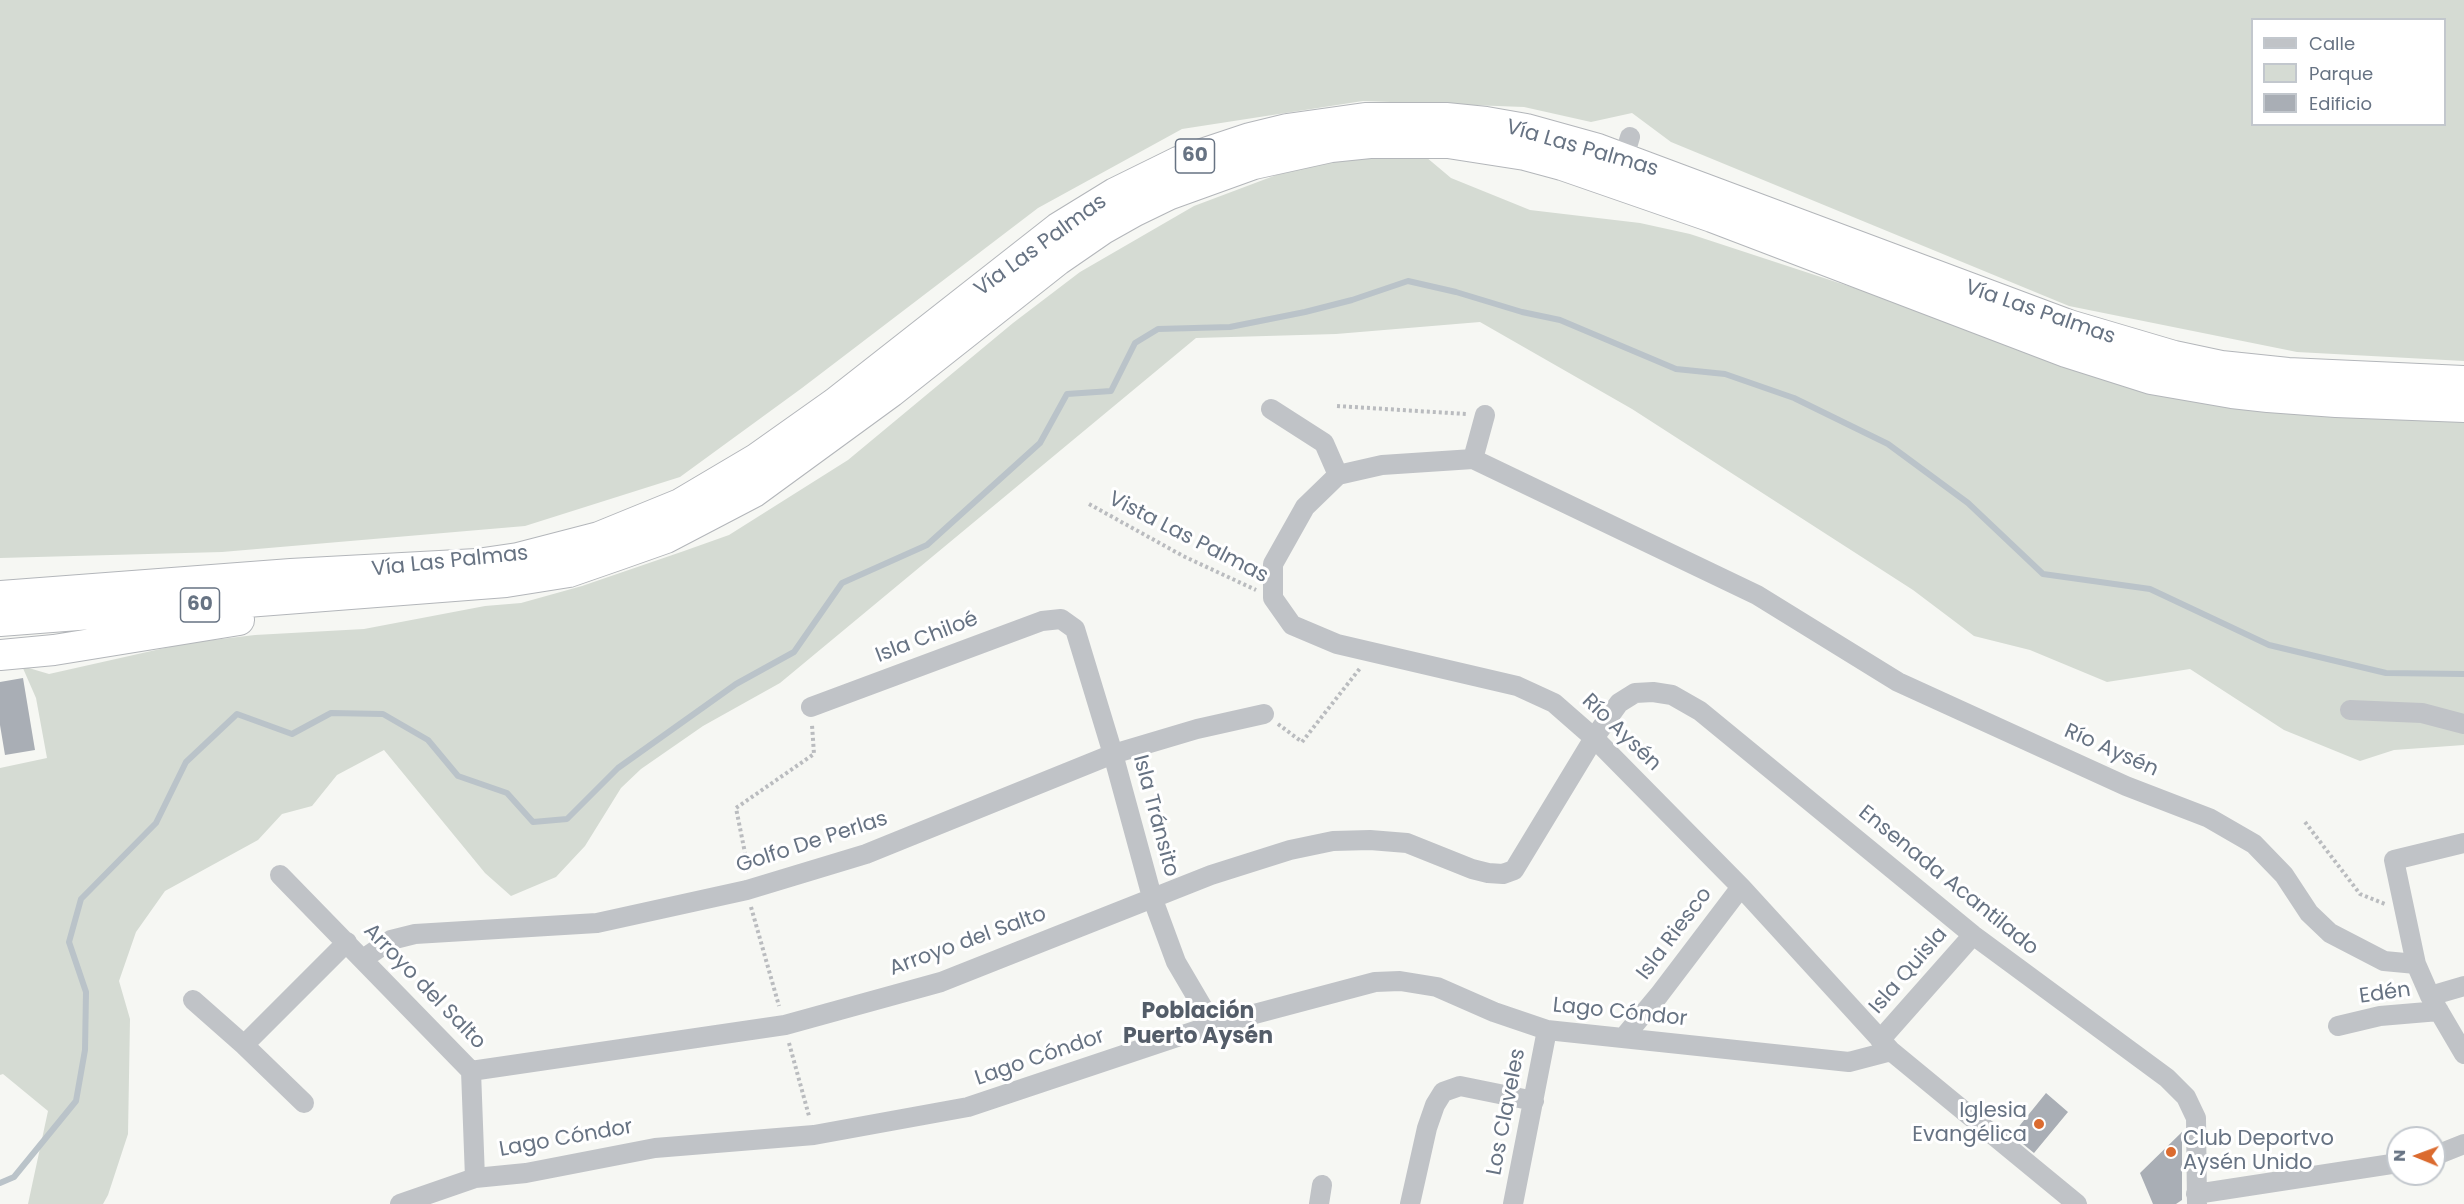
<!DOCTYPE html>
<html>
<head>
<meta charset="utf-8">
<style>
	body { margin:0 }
	#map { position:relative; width:2464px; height:1204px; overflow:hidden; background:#f6f7f3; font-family:Poppins,sans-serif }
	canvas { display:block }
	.legend { position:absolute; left:2251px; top:18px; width:195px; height:108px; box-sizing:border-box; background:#fff; border:2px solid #c2c7cd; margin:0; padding:8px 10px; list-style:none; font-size:18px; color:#677383 }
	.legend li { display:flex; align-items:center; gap:12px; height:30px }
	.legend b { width:30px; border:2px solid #c2c7cd }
	.north { position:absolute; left:2386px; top:1126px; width:60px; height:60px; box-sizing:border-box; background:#fff; border:2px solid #c2c7cd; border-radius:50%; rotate:271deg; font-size:16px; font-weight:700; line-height:24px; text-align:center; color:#677383 }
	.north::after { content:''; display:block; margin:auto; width:21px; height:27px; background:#db6b2f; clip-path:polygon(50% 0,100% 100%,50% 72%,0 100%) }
</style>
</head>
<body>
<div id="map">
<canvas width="2464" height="1204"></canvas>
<ul class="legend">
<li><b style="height:8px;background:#c0c3c7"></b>Calle</li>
<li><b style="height:16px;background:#d5dbd3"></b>Parque</li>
<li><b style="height:16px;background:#a9aeb5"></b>Edificio</li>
</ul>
<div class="north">N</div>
</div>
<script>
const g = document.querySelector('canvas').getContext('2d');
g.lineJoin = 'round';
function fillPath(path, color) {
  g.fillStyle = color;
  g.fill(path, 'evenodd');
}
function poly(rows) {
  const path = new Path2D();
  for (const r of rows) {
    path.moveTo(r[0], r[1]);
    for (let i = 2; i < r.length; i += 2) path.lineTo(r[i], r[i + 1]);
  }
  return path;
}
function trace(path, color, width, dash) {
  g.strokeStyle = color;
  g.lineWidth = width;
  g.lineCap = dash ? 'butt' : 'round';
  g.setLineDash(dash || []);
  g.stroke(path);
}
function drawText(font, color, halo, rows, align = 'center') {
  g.font = font + ' Poppins,sans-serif';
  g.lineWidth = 6;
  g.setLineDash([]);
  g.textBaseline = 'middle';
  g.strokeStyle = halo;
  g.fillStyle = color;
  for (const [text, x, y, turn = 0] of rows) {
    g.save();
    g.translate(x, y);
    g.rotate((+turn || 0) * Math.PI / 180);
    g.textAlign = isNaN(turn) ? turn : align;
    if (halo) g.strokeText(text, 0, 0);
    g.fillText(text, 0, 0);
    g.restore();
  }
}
fillPath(poly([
	[0,0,2464,0,2464,361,2297,352,2069,306,1671,142,1632,113,1591,122,1524,107,1363,101,1182,129,1038,208,802,388,680,477,525,526,222,552,0,558],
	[2252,20,2444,20,2444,124,2252,124],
	[1426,157,1451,178,1530,210,1640,223,1690,234,1964,324,2464,422,2464,745,2394,750,2360,761,2284,730,2190,669,2107,682,2030,650,1974,636,1913,590,1632,409,1480,322,1336,334,1196,338,780,683,703,726,641,769,621,788,585,846,556,877,511,896,485,873,384,750,337,775,312,806,282,814,258,840,165,891,136,932,119,981,130,1019,128,1134,108,1195,103,1204,28,1204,48,1111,3,1074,0,1075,0,768,47,758,36,698,22,666,49,674,187,643,255,635,364,629,485,606,521,603,582,586,684,551,729,535,848,460,1013,323,1080,272,1194,206,1287,171,1338,160]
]), '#d5dbd3');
trace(poly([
	[0,1183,14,1177,76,1101,85,1050,86,992,69,942,81,899,156,823,186,762,237,714,292,734,331,713,383,714,428,740,458,776,507,793,533,822,567,819,618,768,736,684,794,652,842,583,927,545,1040,443,1067,394,1111,391,1135,343,1158,329,1230,327,1305,312,1352,300,1408,281,1456,292,1522,312,1560,320,1676,369,1725,374,1794,398,1888,444,1968,503,2043,574,2150,589,2269,645,2386,673,2464,674]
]), '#bac3c9', 6);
fillPath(poly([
	[23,678,35,750,5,755,0,725,0,682],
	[2046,1093,2068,1112,2034,1153,2012,1135],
	[2182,1132,2182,1200,2176,1204,2153,1204,2140,1173]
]), '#a9aeb5');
const highway = poly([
	[0,596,291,574,477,564,518,558,599,537,680,504,756,459,835,403,1058,228,1115,193,1178,162,1250,138,1287,129,1365,118,1446,118,1486,122,1526,129,1598,149,2069,325,2174,356,2221,366,2288,373,2464,381],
	[0,621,506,582,569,572,618,555,666,538,754,492,891,392,1058,260,1103,229,1135,211,1168,195,1254,164,1331,147,1370,143,1448,143,1525,155,1562,165,1712,217,2066,352,2151,379,2232,393,2268,397,2336,402,2464,407],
	[0,655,54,650,239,620]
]);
trace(highway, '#b3b6ba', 32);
trace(poly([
	[1337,406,1466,414],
	[1089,504,1183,556,1256,590],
	[1278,724,1302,742,1361,667],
	[2305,822,2360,894,2385,904],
	[746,873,745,853,736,808,814,754,812,725],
	[751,907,779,1006],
	[789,1043,809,1116]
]), '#babcbf', 4, [3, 3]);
trace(poly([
	[1624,157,1630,137],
	[1271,409,1324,443,1338,475],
	[1473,459,1485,415],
	[811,707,1042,621,1061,619,1075,629,1113,754,1152,897,1176,962,1213,1025],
	[2350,710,2422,713,2464,724],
	[2464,843,2394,860,2416,964,2430,996,2464,1054],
	[280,875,471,1071],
	[363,959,391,940,415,934,597,923,747,890,866,854,1113,754,1197,729,1264,714],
	[2430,996,2464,986],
	[193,1000,244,1045,304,1103],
	[2338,1026,2380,1016,2439,1011],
	[1624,1037,1659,995,1741,887],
	[1880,1040,1973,935],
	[244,1045,347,942],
	[471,1071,785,1025,941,982,1211,875,1290,850,1333,841,1370,840,1407,843,1472,869,1488,873,1503,874,1514,870,1594,738,1619,703,1635,693,1653,692,1672,695,1700,711,1973,935,2167,1078,2186,1097,2196,1118,2197,1204],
	[471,1071,475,1178],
	[2434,1156,2464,1144],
	[2196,1194,2398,1163],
	[400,1204,475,1178,526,1173,655,1148,814,1135,968,1107,1213,1025,1375,982,1400,981,1437,987,1494,1012,1547,1030,1849,1062,1891,1051],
	[1319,1204,1322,1185],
	[1410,1204,1427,1128,1435,1105,1443,1092,1460,1086,1534,1101],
	[1513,1204,1547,1030],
	[2077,1204,1891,1051,1741,887,1594,738,1554,703,1517,686,1337,644,1292,625,1273,598,1273,564,1305,507,1338,475,1382,465,1473,459,1757,595,1898,682,2126,786,2209,818,2254,844,2284,875,2309,913,2330,933,2384,961,2416,964]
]), '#c0c3c7', 20);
trace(highway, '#fff', 30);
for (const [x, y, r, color] of [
	[2039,1124,6,"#db6b2f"],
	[2171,1152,6,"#db6b2f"]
]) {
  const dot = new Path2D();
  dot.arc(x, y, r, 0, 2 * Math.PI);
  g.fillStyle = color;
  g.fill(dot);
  trace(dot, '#fff', 2);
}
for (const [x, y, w] of [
	[1195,156,39],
	[200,605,39]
]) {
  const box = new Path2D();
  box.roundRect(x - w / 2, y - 17, w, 34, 4.5);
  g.fillStyle = '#fff';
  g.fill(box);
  trace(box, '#677383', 1.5);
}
drawText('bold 20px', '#677383', null, [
	["60",1195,156],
	["60",200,605]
]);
drawText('21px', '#677383', '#fff', [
	["Vía Las Palmas",1582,149,16],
	["Vía Las Palmas",1041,246,-36],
	["Vía Las Palmas",2040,313,19],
	["Vista Las Palmas",1188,538,27],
	["Vía Las Palmas",450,562,-6],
	["Isla Chiloé",927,638,-21],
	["Río Aysén",1621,733,44],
	["Río Aysén",2111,751,24],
	["Isla Tránsito",1155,816,75],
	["Golfo De Perlas",812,843,-18],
	["Ensenada Acantilado",1948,881,39],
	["Isla Riesco",1675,934,-53],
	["Arroyo del Salto",968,942,-20],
	["Isla Quisla",1909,971,-49],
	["Arroyo del Salto",424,987,46],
	["Edén",2385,994,-8],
	["Lago Cóndor",1620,1013,6],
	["Lago Cóndor",1040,1058,-19],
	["Los Claveles",1507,1112,-79],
	["Lago Cóndor",566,1139,-10]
]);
drawText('21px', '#677383', '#fff', [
	["Iglesia",2027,1112],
	["Evangélica",2027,1136],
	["Club Deportvo",2183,1140,"left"],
	["Aysén Unido",2183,1164,"left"]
], 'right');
drawText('bold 22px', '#545d69', '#fff', [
	["Población",1198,1012],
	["Puerto Aysén",1198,1037]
]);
</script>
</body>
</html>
